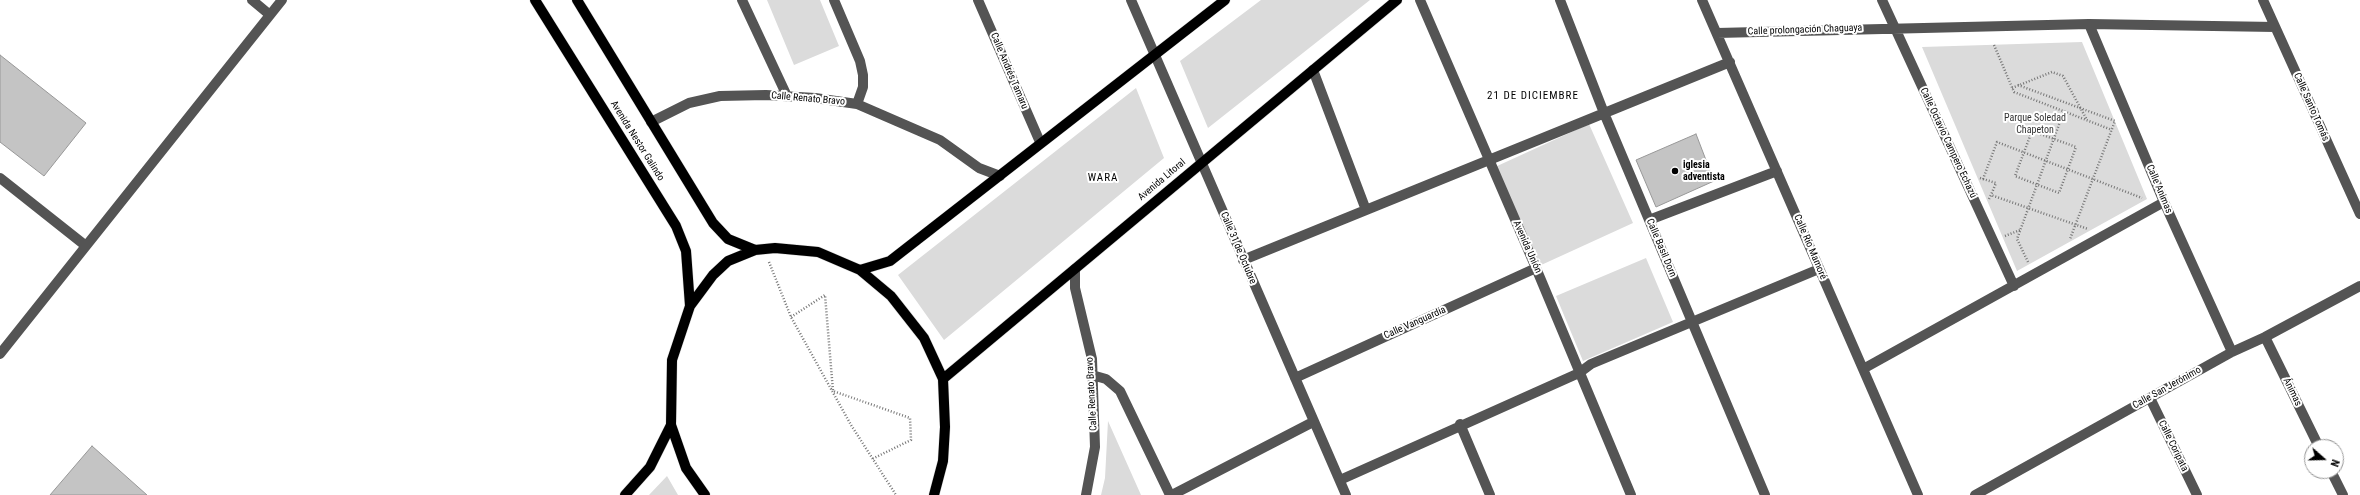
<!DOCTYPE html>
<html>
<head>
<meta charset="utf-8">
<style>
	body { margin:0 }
	#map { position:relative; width:2360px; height:495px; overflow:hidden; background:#fff; font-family:"Roboto Condensed",sans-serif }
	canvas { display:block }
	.north { position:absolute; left:2304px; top:439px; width:40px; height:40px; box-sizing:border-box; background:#fff; border:1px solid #999; border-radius:50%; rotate:110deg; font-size:11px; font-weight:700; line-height:16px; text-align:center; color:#000 }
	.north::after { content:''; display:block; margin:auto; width:14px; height:18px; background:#000; clip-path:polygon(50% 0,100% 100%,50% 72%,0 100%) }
</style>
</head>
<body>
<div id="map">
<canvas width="2360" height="495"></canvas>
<div class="north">N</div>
</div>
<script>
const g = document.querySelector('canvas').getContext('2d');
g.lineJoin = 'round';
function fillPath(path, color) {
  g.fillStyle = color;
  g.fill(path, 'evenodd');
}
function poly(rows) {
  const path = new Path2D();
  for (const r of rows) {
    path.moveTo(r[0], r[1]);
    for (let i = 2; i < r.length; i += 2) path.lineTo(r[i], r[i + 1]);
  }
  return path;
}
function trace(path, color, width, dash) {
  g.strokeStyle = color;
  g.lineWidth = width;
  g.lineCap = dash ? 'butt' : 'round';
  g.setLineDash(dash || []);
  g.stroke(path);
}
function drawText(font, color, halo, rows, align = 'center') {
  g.font = font + ' "Roboto Condensed",sans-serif';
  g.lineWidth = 4;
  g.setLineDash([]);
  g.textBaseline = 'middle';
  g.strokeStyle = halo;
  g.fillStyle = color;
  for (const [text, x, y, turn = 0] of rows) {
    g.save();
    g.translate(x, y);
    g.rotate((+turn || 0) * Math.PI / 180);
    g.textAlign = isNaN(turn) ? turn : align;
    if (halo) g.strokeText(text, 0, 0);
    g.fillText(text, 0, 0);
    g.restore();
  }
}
fillPath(poly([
	[767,0,820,0,839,46,794,65],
	[1261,0,1370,0,1208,128,1180,61],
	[2082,42,2147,199,2017,271,1922,47],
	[1136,88,1164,158,944,340,898,275],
	[1589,124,1633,223,1539,266,1495,167],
	[1646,258,1673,322,1583,361,1556,296],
	[1108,421,1141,495,1101,495,1105,478],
	[667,476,678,495,649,495]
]), '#dbdbdb');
const building = poly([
	[0,55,86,123,44,176,0,142,0,55],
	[1696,134,1714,181,1656,207,1636,160,1696,134],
	[92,446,147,495,50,495,92,446]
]);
fillPath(building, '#c4c4c4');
trace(building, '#989898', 1);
const major = poly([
	[535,0,676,226,686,251,690,306],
	[577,0,713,223,728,239,755,250],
	[860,270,890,261,1225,0],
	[943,379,1397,0],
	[625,495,650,467,671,425],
	[705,495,686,468,671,425,672,360,690,306,713,275,728,261,755,250,775,248,818,252,860,270,891,296,924,338,943,379,945,427,943,461,934,495]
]);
trace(major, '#dbdbdb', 11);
trace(poly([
	[1994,45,2014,92,2112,130],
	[2018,85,2115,121,2070,239],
	[2012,88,2052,72,2063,76,2087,120],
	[2032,131,2076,147,2059,193,2015,176,2032,131],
	[1980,178,1983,179,1997,142,2142,198],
	[1983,179,1996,183,1991,195],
	[1989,199,1991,195,2088,229],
	[2005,236,2020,230],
	[769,262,791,317,851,425,896,495],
	[2028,262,2017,239,2064,111],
	[791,317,825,295,833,391,910,418,911,440,872,459]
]), '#767676', 2.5, [1, 2]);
trace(poly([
	[252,0,270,15],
	[742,0,787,96],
	[834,0,860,61,863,75,863,87,857,104],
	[978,0,1040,142],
	[1131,0,1346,495],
	[1420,0,1536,268,1631,495],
	[1560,0,1604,113,1765,495],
	[1702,0,1918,495],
	[1882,0,2014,286],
	[2263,0,2360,214],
	[2089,24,2164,202,2232,352],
	[1717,33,2089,24,2275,27],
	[1313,70,1366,210],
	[651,122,689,103,720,96,766,95,815,98,857,104,940,140,979,168,1000,176],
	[0,178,86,246],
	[1649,220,1777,171],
	[1243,260,1730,62],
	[1075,269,1075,288,1092,359,1095,447,1086,495],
	[2265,337,2319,447],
	[0,354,282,0],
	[1863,369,2164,202],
	[1092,375,1106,379,1120,391,1170,495],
	[1295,378,1536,268],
	[2150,398,2197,495],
	[1460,424,1490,495],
	[2331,471,2343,495],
	[1340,480,1579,373,1591,364,1819,269],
	[1172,495,1313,422],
	[1975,495,2232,352,2265,337,2360,286]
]), '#545454', 10);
trace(major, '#000', 10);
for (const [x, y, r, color] of [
	[1675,171,4,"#000"]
]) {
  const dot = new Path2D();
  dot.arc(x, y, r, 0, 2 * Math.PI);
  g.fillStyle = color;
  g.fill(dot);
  trace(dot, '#fff', 1.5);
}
drawText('10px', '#000', '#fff', [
	["Calle prolongación Chaguaya",1805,30,-2],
	["Calle Andrés Tamaru",1009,71,67],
	["Calle Renato Bravo",808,99,5],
	["Calle Santo Tomás",2311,107,66],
	["Avenida Nestor Galindo",637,141,58],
	["Calle Octavio Campero Echazú",1948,143,65],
	["Avenida Litoral",1162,180,-40],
	["Calle Animas",2159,189,67],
	["Avenida Unión",1527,247,66],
	["Calle Río Mamoré",1810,247,67],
	["Calle 31 de Octubre",1238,248,67],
	["Calle Basil Dorn",1661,248,67],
	["Calle Vanguardia",1415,323,-24],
	["Calle San Jerónimo",2167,388,-29],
	["Ánimas",2292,392,64],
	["Calle Renato Bravo",1092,394,-93],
	["Calle Coripata",2173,446,64]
]);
drawText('10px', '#323232', '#fff', [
	["Parque Soledad",2035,118],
	["Chapeton",2035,130]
]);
drawText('bold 10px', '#000', '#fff', [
	["iglesia",1683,165],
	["adventista",1683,177]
], 'left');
g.letterSpacing = '1px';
drawText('11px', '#000', '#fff', [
	["21 DE DICIEMBRE",1533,96],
	["WARA",1103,178]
]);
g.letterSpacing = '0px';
</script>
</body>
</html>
